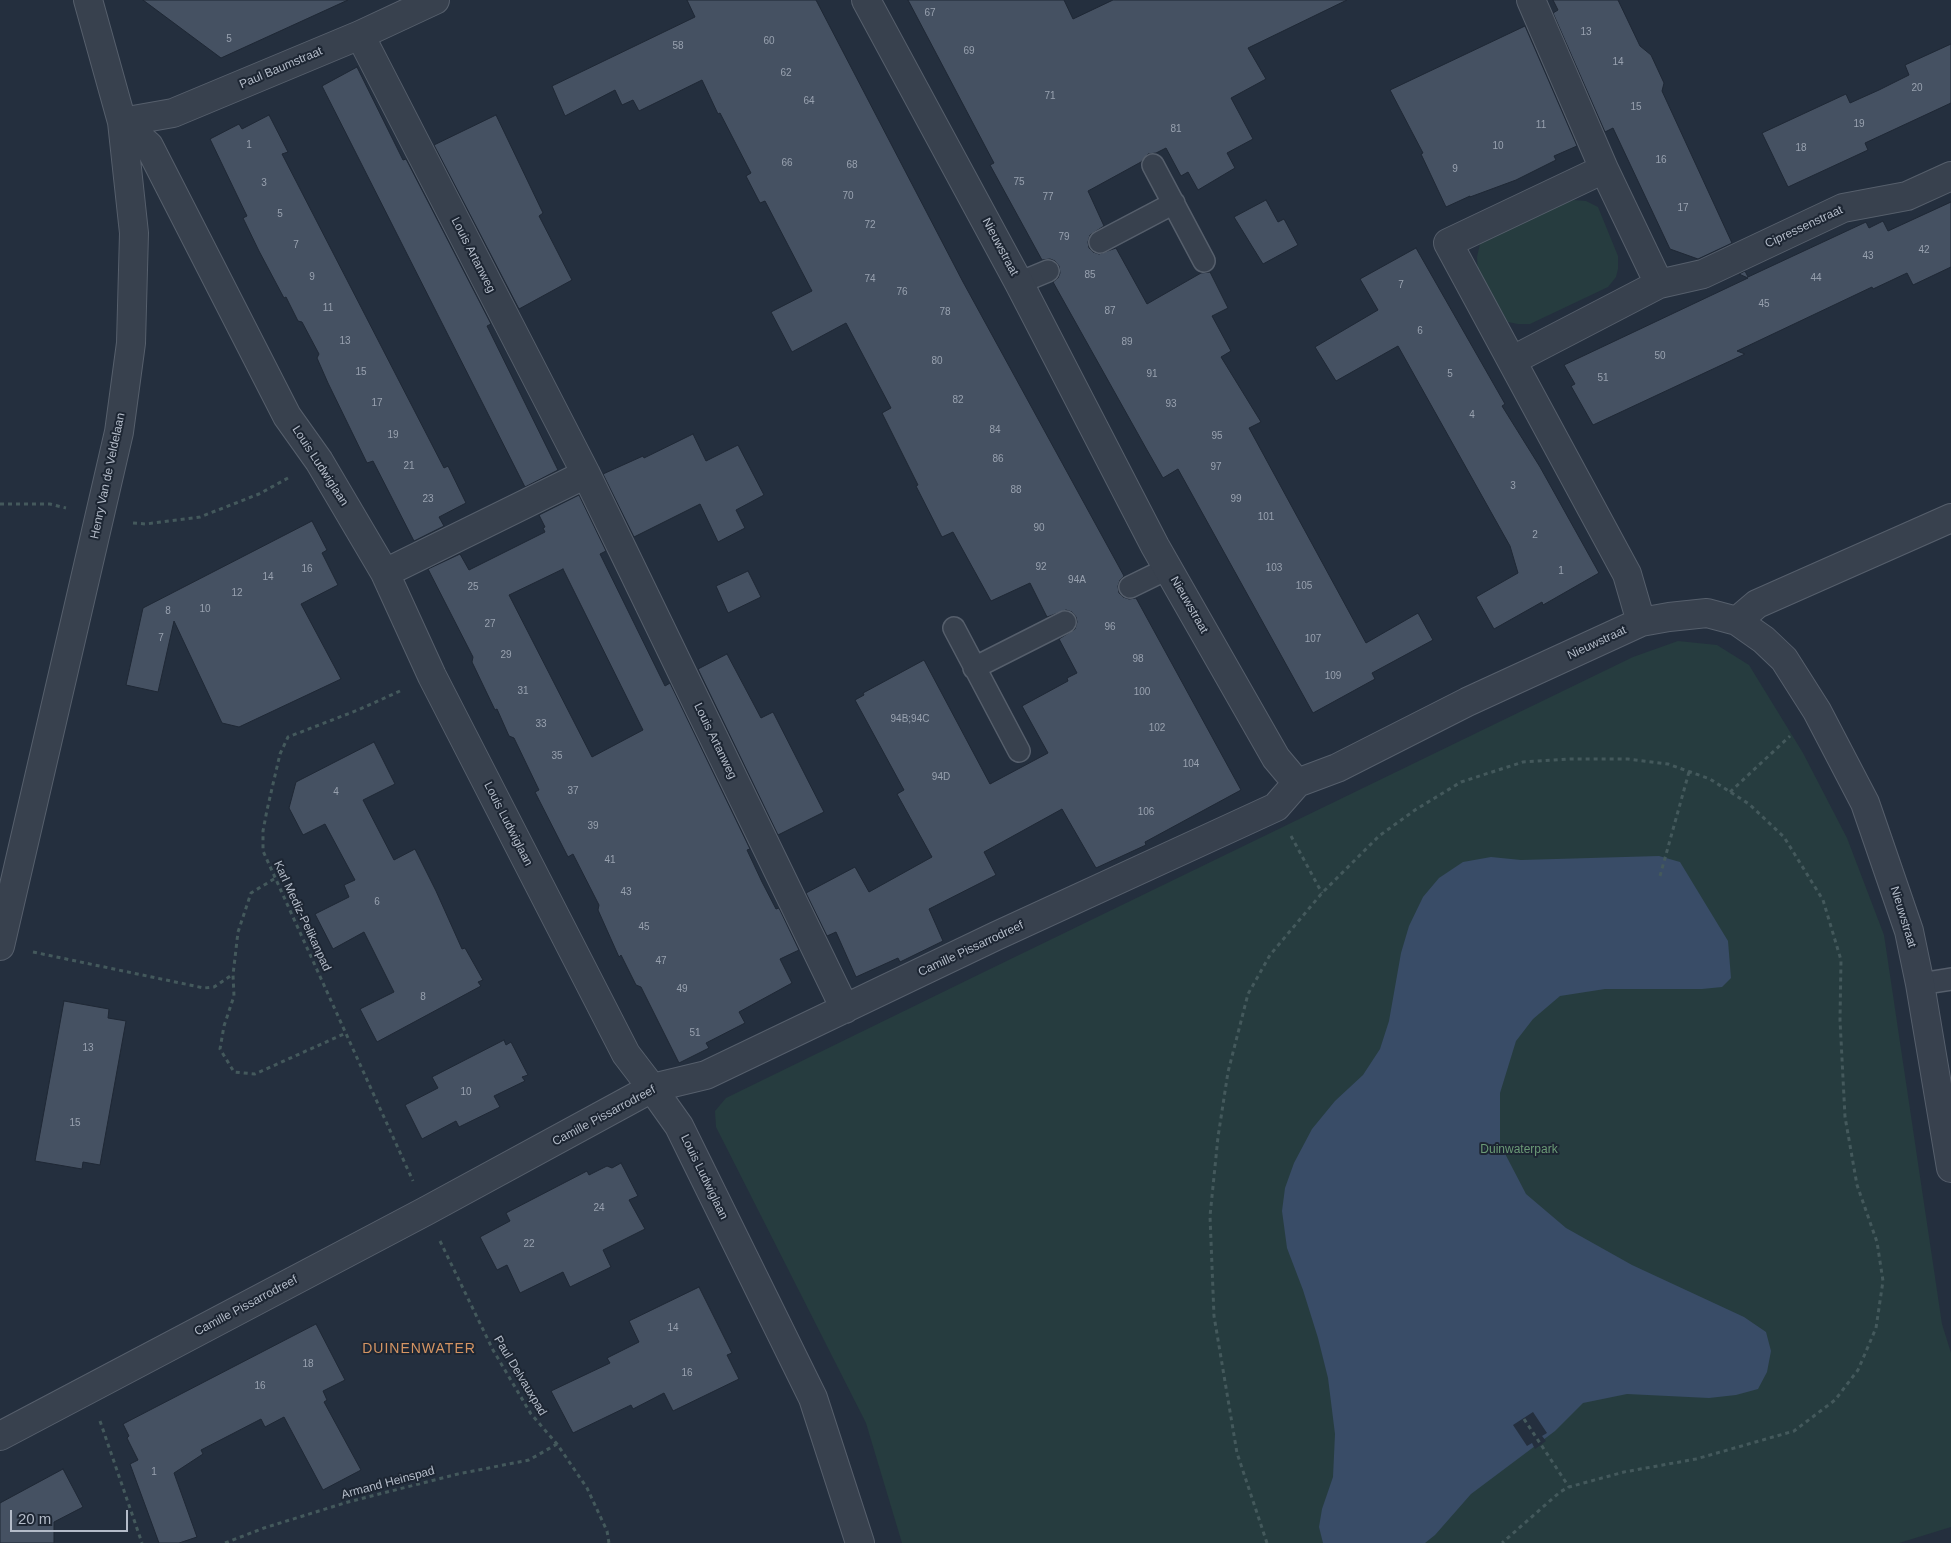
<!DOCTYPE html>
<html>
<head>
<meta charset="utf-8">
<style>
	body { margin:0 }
	#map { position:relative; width:1951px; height:1543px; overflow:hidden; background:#242f3e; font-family:Helvetica,sans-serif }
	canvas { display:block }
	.scale { position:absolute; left:10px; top:1510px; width:118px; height:22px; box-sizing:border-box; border:2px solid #b4bcc9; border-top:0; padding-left:6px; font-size:15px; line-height:18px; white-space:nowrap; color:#b4bcc9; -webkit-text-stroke:4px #1d2633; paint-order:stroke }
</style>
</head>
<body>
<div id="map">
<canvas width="1951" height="1543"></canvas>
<div class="scale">20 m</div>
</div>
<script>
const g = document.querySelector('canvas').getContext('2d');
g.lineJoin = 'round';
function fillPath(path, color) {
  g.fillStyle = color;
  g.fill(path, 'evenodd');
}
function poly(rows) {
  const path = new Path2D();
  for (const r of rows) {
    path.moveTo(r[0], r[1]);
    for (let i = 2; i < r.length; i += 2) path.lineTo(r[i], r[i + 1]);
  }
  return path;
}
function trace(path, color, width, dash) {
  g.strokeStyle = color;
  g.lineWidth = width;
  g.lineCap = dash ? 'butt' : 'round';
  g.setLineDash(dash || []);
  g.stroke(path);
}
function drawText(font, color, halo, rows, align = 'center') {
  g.font = font + ' Helvetica,sans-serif';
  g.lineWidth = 4;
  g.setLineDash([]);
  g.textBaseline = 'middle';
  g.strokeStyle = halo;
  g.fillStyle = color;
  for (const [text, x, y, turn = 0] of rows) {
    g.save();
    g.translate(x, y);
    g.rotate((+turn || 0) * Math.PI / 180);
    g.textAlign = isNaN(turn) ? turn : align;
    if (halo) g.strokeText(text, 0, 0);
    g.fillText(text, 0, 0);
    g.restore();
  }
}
fillPath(poly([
	[1574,200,1586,201,1598,207,1618,256,1618,269,1616,277,1608,287,1530,324,1518,324,1508,322,1478,272,1477,257,1480,244,1487,237,1562,203],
	[1678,641,1717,645,1749,665,1803,753,1847,838,1884,935,1942,1324,1951,1353,1951,1527,1899,1543,902,1543,866,1423,716,1127,715,1111,726,1098,986,971,1633,657]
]), '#263c3f');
fillPath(poly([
	[1659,856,1680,862,1728,941,1731,978,1722,987,1702,989,1605,989,1560,996,1533,1019,1516,1041,1500,1093,1500,1144,1526,1194,1566,1228,1632,1265,1744,1317,1766,1332,1771,1351,1767,1372,1758,1389,1736,1395,1709,1398,1627,1394,1583,1403,1555,1431,1471,1494,1435,1535,1425,1543,1323,1543,1319,1527,1322,1509,1333,1477,1335,1434,1328,1378,1318,1338,1303,1290,1287,1248,1282,1211,1285,1188,1294,1163,1312,1129,1335,1101,1363,1075,1380,1049,1389,1021,1401,953,1409,926,1423,897,1439,878,1463,862,1491,857,1521,860]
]), '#394c67');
fillPath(poly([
	[1533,1412,1547,1433,1542,1436,1546,1441,1535,1449,1532,1443,1527,1446,1513,1425]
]), '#242f3e');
const building = poly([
	[143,0,348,0,221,58,143,0],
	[687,0,816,0,963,282,1124,576,1120,580,1118,586,1119,593,1123,597,1129,599,1136,598,1241,790,1145,842,1146,845,1096,868,1062,809,984,852,996,875,929,909,943,941,900,962,898,958,856,977,836,932,827,936,806,893,855,867,869,892,932,857,897,794,904,790,855,700,864,695,863,693,924,660,990,784,1048,753,1022,706,1068,681,1067,678,1077,673,1059,639,1075,629,1077,622,1076,617,1072,612,1066,610,1047,617,1030,583,991,601,953,532,942,537,916,486,918,485,882,413,891,408,846,323,792,352,771,312,812,291,765,201,760,203,746,176,751,173,720,113,718,114,702,80,639,111,633,100,622,105,615,90,565,116,552,86,695,17,687,0],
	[908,0,1064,0,1073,19,1113,0,1347,0,1248,48,1266,79,1231,98,1253,139,1227,153,1235,168,1198,190,1188,172,1181,176,1166,148,1156,153,1148,154,1141,162,1088,191,1104,226,1090,235,1088,242,1089,248,1093,252,1099,254,1116,248,1147,304,1201,273,1210,272,1228,308,1212,316,1231,351,1221,357,1261,422,1249,428,1366,643,1418,613,1433,640,1372,673,1375,679,1313,713,1178,469,1163,478,1147,450,1053,282,1058,278,1060,273,1059,266,1055,261,1050,259,1042,260,990,165,994,163,908,0],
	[1553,0,1618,0,1640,46,1651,55,1664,83,1662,91,1732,243,1698,259,1670,249,1613,128,1605,132,1553,13,1558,10,1553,0],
	[1525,26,1577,146,1554,156,1556,160,1516,180,1470,197,1470,196,1446,207,1421,154,1423,153,1390,90,1525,26],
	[1951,44,1951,103,1865,143,1868,150,1788,187,1762,133,1846,94,1850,103,1879,90,1909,75,1905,65,1951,44],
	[357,67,403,160,406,159,491,324,487,326,558,470,525,487,322,86,357,67],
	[269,115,288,152,282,154,444,468,448,466,466,503,439,517,444,526,414,541,373,461,367,463,328,383,317,358,319,354,302,322,298,321,286,297,284,298,259,251,243,218,247,216,210,139,239,124,242,129,269,115],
	[496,115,543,213,539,216,572,280,519,309,434,145,496,115],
	[1266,200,1278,222,1284,219,1298,245,1263,264,1234,217,1266,200],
	[1951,202,1951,267,1913,285,1907,273,1873,289,1872,287,1737,351,1745,354,1593,425,1571,386,1575,384,1564,365,1748,278,1739,274,1745,271,1748,277,1866,222,1869,228,1883,221,1888,231,1951,202],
	[1416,248,1505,404,1502,406,1540,467,1599,573,1543,605,1542,602,1494,629,1476,597,1518,573,1510,546,1398,346,1336,381,1315,347,1378,310,1360,279,1416,248],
	[693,434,706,461,738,445,764,495,736,510,745,528,718,542,700,504,634,537,603,474,643,456,644,458,693,434],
	[579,495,606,551,600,554,665,686,670,683,750,849,747,850,762,882,776,909,779,908,799,950,780,959,792,983,739,1012,745,1023,706,1043,709,1048,679,1063,641,987,636,985,621,955,619,957,598,910,599,905,573,854,568,857,535,792,539,790,514,738,509,736,497,709,495,710,472,662,473,657,428,569,460,554,469,570,545,532,543,528,545,527,539,515,579,495],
	[563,569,643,730,592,757,509,595,563,569],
	[312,521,327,550,322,553,338,585,301,604,341,679,239,727,222,723,174,621,158,692,126,685,143,608,312,521],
	[748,571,761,597,728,613,716,586,748,571],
	[727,654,761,718,773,712,824,812,778,835,698,669,727,654],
	[374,742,395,784,363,800,394,860,415,849,436,891,462,949,465,948,483,980,478,982,481,986,377,1042,360,1009,394,992,364,932,333,949,315,914,349,897,344,885,355,880,325,824,303,835,289,808,296,782,374,742],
	[64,1001,109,1009,108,1018,126,1021,100,1165,83,1162,82,1169,35,1161,64,1001],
	[504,1040,506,1045,511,1042,528,1075,522,1077,525,1081,494,1096,500,1107,459,1127,456,1121,422,1139,405,1105,438,1088,432,1077,504,1040],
	[621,1163,638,1196,629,1200,645,1229,603,1250,611,1267,570,1287,563,1272,520,1293,507,1265,497,1270,480,1237,510,1221,506,1213,587,1171,589,1175,607,1166,612,1168,621,1163],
	[699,1287,732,1353,727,1355,739,1379,673,1411,664,1393,633,1409,631,1405,573,1433,551,1391,610,1363,607,1358,639,1342,629,1321,699,1287],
	[316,1324,345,1380,323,1391,327,1400,324,1402,361,1470,323,1490,284,1417,265,1427,261,1419,201,1450,203,1454,174,1473,197,1537,179,1543,159,1543,130,1464,138,1460,127,1438,129,1436,123,1424,316,1324],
	[63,1469,83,1507,54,1522,54,1543,0,1543,0,1503,63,1469]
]);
fillPath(building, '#455162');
trace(building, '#1f2835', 1);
const service = poly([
	[1153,165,1204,261],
	[1100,242,1174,203],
	[1019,283,1048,271],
	[1130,587,1169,568],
	[954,628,1019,751],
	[974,668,1065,622],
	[1920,984,1951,979]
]);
const minor = poly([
	[866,0,1019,283,1155,546,1276,758,1297,783,1337,768,1467,702,1641,622,1669,617,1707,613,1737,621,1764,640,1784,659,1817,711,1865,803,1909,931,1920,984,1951,1168],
	[1531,0,1604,169,1448,243,1627,574,1641,622],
	[360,35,586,474,845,1009],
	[122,122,149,146,287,416,319,461,385,573,432,676,626,1054,652,1088,679,1126,813,1398,860,1543],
	[122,122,173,113,360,35,435,0],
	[1604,169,1659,284],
	[1513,360,1659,284,1703,274,1843,208,1907,196,1951,176],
	[385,573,586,474],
	[1737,621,1757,604,1951,518],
	[0,946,119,432,131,343,134,233,122,122,88,0],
	[0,1436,426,1211,652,1088,706,1075,996,936,1276,807,1297,783]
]);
trace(service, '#565f6c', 24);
trace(minor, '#565f6c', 30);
trace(poly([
	[0,504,50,504,66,508],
	[133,523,146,524,200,517,259,494,288,478],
	[400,691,358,710,288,737,280,754,267,810,263,831,263,851,413,1181],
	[1730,792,1790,736],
	[1291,836,1322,893],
	[1660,876,1689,772],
	[274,879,251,893,238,932,233,975,234,996,224,1026,220,1049,234,1072,255,1074,346,1033],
	[33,952,204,988,214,987,232,975],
	[440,1241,493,1350,531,1414,557,1444,587,1488,607,1531,609,1543],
	[1524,1419,1569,1487],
	[100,1421,142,1543],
	[225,1543,264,1528,348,1502,458,1474,529,1460,557,1444],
	[1267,1543,1237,1453,1214,1316,1210,1216,1218,1137,1228,1072,1248,994,1270,955,1322,893,1379,836,1415,810,1461,782,1523,762,1570,759,1628,759,1668,764,1710,779,1749,804,1784,837,1823,900,1841,960,1840,1020,1845,1117,1857,1185,1877,1242,1883,1281,1876,1328,1858,1370,1835,1400,1794,1431,1696,1459,1624,1472,1569,1487,1560,1492,1502,1543]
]), '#44595c', 3, [4, 4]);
trace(service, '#38414e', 21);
trace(minor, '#38414e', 28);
drawText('10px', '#98a1af', null, [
	["67",930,13],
	["13",1586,32],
	["5",229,39],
	["60",769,41],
	["58",678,46],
	["69",969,51],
	["14",1618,62],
	["62",786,73],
	["20",1917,88],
	["71",1050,96],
	["64",809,101],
	["15",1636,107],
	["19",1859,124],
	["11",1541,125],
	["81",1176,129],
	["1",249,145],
	["10",1498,146],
	["18",1801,148],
	["16",1661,160],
	["66",787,163],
	["68",852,165],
	["9",1455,169],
	["75",1019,182],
	["3",264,183],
	["70",848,196],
	["77",1048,197],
	["17",1683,208],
	["5",280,214],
	["72",870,225],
	["79",1064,237],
	["7",296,245],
	["42",1924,250],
	["43",1868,256],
	["85",1090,275],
	["9",312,277],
	["44",1816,278],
	["74",870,279],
	["7",1401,285],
	["76",902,292],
	["45",1764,304],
	["11",328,308],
	["87",1110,311],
	["78",945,312],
	["6",1420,331],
	["13",345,341],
	["89",1127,342],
	["50",1660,356],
	["80",937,361],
	["15",361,372],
	["91",1152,374],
	["5",1450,374],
	["51",1603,378],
	["82",958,400],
	["17",377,403],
	["93",1171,404],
	["4",1472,415],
	["84",995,430],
	["19",393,435],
	["95",1217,436],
	["86",998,459],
	["21",409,466],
	["97",1216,467],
	["3",1513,486],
	["88",1016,490],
	["23",428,499],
	["99",1236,499],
	["101",1266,517],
	["90",1039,528],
	["2",1535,535],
	["92",1041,567],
	["103",1274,568],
	["16",307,569],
	["1",1561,571],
	["14",268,577],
	["94A",1077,580],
	["105",1304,586],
	["25",473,587],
	["12",237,593],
	["10",205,609],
	["8",168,611],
	["27",490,624],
	["96",1110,627],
	["7",161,638],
	["107",1313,639],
	["29",506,655],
	["98",1138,659],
	["109",1333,676],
	["31",523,691],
	["100",1142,692],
	["94B;94C",910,719],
	["33",541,724],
	["102",1157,728],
	["35",557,756],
	["104",1191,764],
	["94D",941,777],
	["37",573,791],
	["4",336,792],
	["106",1146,812],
	["39",593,826],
	["41",610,860],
	["43",626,892],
	["6",377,902],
	["45",644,927],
	["47",661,961],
	["49",682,989],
	["8",423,997],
	["51",695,1033],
	["13",88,1048],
	["10",466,1092],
	["15",75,1123],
	["24",599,1208],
	["22",529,1244],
	["14",673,1328],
	["18",308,1364],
	["16",687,1373],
	["16",260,1386],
	["1",154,1472]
]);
drawText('12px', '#b4bcc9', '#1d2633', [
	["Paul Baumstraat",281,68,-23],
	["Cipressenstraat",1804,227,-25],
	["Nieuwstraat",1000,247,62],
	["Louis Artanweg",473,255,63],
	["Louis Ludwiglaan",320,466,57],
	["Henry Van de Veldelaan",108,476,-78],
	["Nieuwstraat",1189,605,60],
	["Nieuwstraat",1597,643,-25],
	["Louis Artanweg",715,741,64],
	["Louis Ludwiglaan",508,824,63],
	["Karl Mediz-Pelikanpad",302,916,65],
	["Nieuwstraat",1903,917,73],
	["Camille Pissarrodreef",971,949,-25],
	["Camille Pissarrodreef",604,1116,-28],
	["Louis Ludwiglaan",704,1177,64],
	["Camille Pissarrodreef",246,1306,-28],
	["Paul Delvauxpad",520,1376,59],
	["Armand Heinspad",388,1483,-15]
]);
drawText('12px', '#6b9a76', '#1d2633', [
	["Duinwaterpark",1519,1150]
]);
g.letterSpacing = '1px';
drawText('14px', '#d59563', '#1d2633', [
	["DUINENWATER",419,1349]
]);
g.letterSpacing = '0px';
</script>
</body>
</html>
